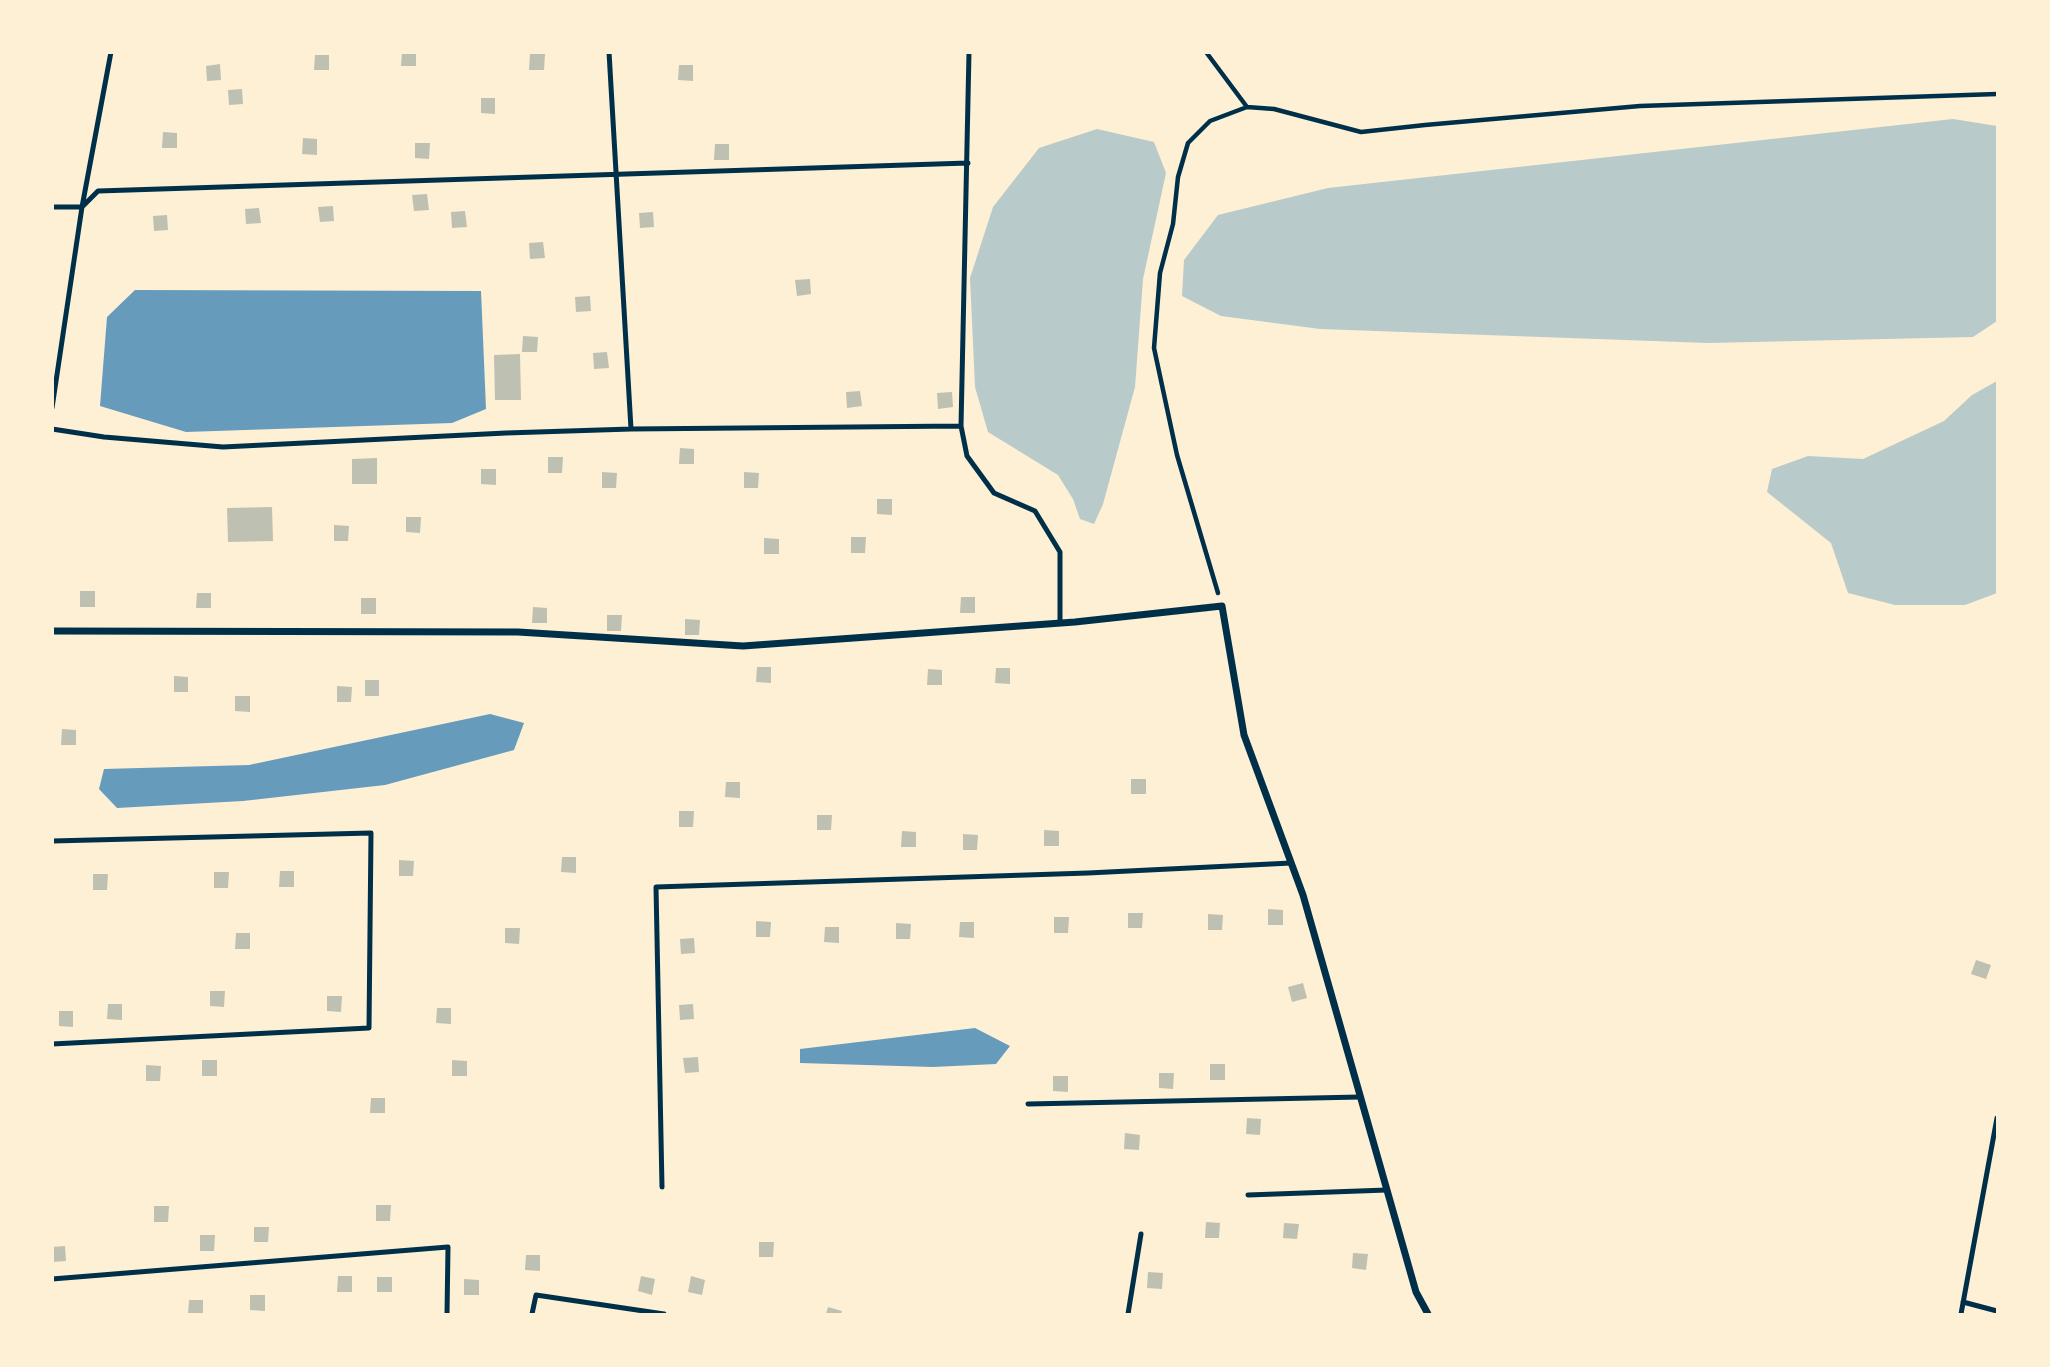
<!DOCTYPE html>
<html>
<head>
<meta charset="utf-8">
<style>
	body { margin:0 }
	#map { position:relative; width:2050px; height:1367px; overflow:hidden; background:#fdf0d5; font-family:Mulish,sans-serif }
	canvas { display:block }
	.frame { position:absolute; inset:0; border:54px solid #fdf0d5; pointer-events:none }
</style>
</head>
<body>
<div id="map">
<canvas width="2050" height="1367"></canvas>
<div class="frame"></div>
</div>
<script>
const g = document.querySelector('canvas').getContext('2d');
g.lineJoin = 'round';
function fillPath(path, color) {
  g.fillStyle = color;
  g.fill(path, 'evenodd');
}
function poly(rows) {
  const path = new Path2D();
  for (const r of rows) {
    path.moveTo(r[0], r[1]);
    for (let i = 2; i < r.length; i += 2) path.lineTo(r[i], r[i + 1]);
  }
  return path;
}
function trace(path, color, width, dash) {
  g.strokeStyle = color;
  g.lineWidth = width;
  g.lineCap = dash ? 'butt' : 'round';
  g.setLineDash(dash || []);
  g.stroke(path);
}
fillPath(poly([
	[1953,119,1997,126,1997,321,1973,337,1708,343,1320,329,1221,316,1182,296,1184,260,1218,215,1328,188],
	[1097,129,1154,142,1166,173,1143,279,1135,387,1103,504,1094,524,1080,519,1073,499,1058,475,988,432,975,387,970,278,993,207,1039,148],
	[1997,381,1997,593,1965,605,1895,605,1848,593,1831,543,1767,492,1772,469,1808,456,1863,459,1944,421,1972,395]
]), '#b9caca');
fillPath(poly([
	[135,290,481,291,486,409,452,423,186,432,100,406,107,317],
	[490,714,524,723,514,750,385,785,243,801,117,808,99,789,104,769,249,765],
	[975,1028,1010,1046,996,1064,933,1067,800,1063,800,1049]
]), '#669bbc');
fillPath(poly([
	[402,52,416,52,416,66,401,66],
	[530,54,545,54,544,70,529,70],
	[315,55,329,55,329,70,314,70],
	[220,64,221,80,207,81,206,66],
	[679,65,693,65,693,81,678,80],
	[242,89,243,104,229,105,228,90],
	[481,98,495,98,495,114,481,113],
	[163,132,177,133,177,148,162,148],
	[303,138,317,139,317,155,302,154],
	[415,143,430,143,429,159,415,158],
	[715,144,729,144,729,160,714,160],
	[427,194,429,210,414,211,412,195],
	[333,206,334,221,320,222,318,207],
	[259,208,261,223,246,224,245,209],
	[465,211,467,227,452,228,451,212],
	[653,212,654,227,640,228,639,213],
	[167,215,168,230,154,231,153,216],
	[543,242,545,258,530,259,529,243],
	[810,279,811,294,797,296,795,280],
	[590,296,591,311,576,312,575,297],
	[523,336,538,337,537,352,522,352],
	[607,352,609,368,594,369,593,353],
	[520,354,521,400,495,400,494,355],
	[860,391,862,406,847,408,846,392],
	[952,392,953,407,938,409,937,393],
	[680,448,694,449,694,464,679,464],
	[548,457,563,457,562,473,548,473],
	[377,458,377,484,352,484,352,459],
	[481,469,496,469,496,485,481,484],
	[602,472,617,473,616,488,602,488],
	[744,472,759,473,758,488,744,488],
	[877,499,892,499,892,515,877,514],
	[272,507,273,541,228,542,227,508],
	[406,517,421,517,420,533,406,532],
	[334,525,349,526,348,541,334,541],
	[851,537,866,537,865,553,851,553],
	[764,538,779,539,779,554,764,554],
	[80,591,95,591,95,607,80,607],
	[197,593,211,593,211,608,196,608],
	[961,597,975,597,975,613,960,613],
	[361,598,376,598,376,614,361,614],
	[533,607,547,608,547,623,532,623],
	[607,615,622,615,621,631,607,631],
	[685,619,700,620,699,635,685,635],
	[757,667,771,667,771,683,756,682],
	[996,668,1010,668,1010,684,995,683],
	[928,669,942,670,942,685,927,685],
	[174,676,188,677,188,692,174,692],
	[365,680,379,680,379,696,365,696],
	[337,686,352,687,351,702,337,702],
	[235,696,250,696,250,712,235,711],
	[62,729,76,730,76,745,61,745],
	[1131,779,1146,779,1146,794,1131,794],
	[726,782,740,782,740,798,725,797],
	[679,811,694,811,693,827,679,827],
	[817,815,832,815,831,830,817,830],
	[1044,830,1059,831,1059,846,1044,846],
	[902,831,916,832,916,847,901,847],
	[963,834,978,835,977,850,963,850],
	[562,857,576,857,576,873,561,872],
	[399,860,414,861,413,876,399,876],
	[280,871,294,871,294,887,279,887],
	[214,872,229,872,228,888,214,888],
	[93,874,108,874,107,890,93,890],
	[1268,909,1283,910,1283,925,1268,925],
	[1128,913,1143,913,1142,928,1128,928],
	[1208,914,1223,915,1222,930,1208,930],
	[1054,917,1069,917,1068,933,1054,933],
	[756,921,771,922,770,937,756,937],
	[960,922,974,922,974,938,959,937],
	[896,923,911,924,910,939,896,939],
	[825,927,839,927,839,943,824,942],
	[505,928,520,928,519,944,505,943],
	[236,933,250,933,250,949,235,949],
	[694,938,695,953,681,954,680,939],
	[1976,960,1991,965,1986,979,1971,974],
	[1303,983,1307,998,1292,1002,1288,987],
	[210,991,225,991,224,1007,210,1006],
	[327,996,342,996,341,1012,327,1011],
	[108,1004,122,1004,122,1020,107,1019],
	[693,1004,694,1019,680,1020,679,1005],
	[437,1008,451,1008,451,1024,436,1023],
	[59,1011,73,1011,73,1027,59,1026],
	[698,1057,699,1072,685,1073,683,1058],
	[202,1060,217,1060,217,1076,202,1076],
	[452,1060,467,1061,467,1076,452,1076],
	[1210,1064,1225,1064,1225,1080,1210,1080],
	[146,1065,161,1066,160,1081,146,1081],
	[1159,1073,1174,1073,1173,1089,1159,1088],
	[1053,1076,1068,1076,1068,1092,1053,1091],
	[371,1098,385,1098,385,1113,370,1113],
	[1247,1118,1261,1119,1260,1135,1246,1134],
	[1125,1133,1140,1135,1139,1150,1124,1149],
	[376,1205,391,1205,390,1221,376,1221],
	[154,1206,169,1206,168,1222,154,1222],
	[1206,1222,1220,1223,1219,1238,1205,1238],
	[1284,1223,1299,1224,1297,1239,1283,1238],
	[254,1227,269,1227,268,1242,254,1242],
	[200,1235,215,1235,214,1251,200,1251],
	[759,1242,774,1242,773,1257,759,1257],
	[65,1246,66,1261,52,1262,52,1247],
	[1353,1253,1368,1254,1366,1270,1352,1268],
	[526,1255,540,1255,540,1271,525,1270],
	[1148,1272,1163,1273,1162,1289,1147,1288],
	[338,1276,352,1276,352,1292,337,1292],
	[641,1276,655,1279,652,1295,638,1291],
	[691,1276,705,1280,702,1295,688,1292],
	[377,1277,392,1277,392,1292,377,1292],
	[464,1279,479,1280,479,1295,464,1295],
	[250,1295,265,1295,265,1311,250,1310],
	[189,1300,203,1300,203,1314,188,1314],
	[828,1307,842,1311,841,1314,826,1314]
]), '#bec0b2');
trace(poly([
	[1206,52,1247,107],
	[1218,593,1177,455,1154,348,1160,273,1173,224,1178,177,1188,143,1210,121,1247,107,1274,109,1361,132,1425,125,1640,106,1997,94]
]), '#003049', 4.5);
trace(poly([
	[609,52,631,429],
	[969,52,961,426,967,456,994,493,1035,511,1060,552,1060,623],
	[52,207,82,207,98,191,968,163],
	[52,408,82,207,111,52],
	[52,429,104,437,223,447,506,433,631,429,961,426],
	[52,841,371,833,369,1028,52,1044],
	[1028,1104,1360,1097],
	[662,1187,656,887,1088,873,1291,863],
	[1248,1195,1387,1190],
	[52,1279,448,1247,447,1314],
	[1963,1302,1997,1311],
	[532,1314,536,1295,664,1314],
	[1128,1314,1141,1234],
	[1961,1314,1997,1118]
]), '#003049', 5);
trace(poly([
	[52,631,518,632,743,646,1075,622,1222,606,1244,735,1303,895,1416,1292,1428,1314]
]), '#003049', 7);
</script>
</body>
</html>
